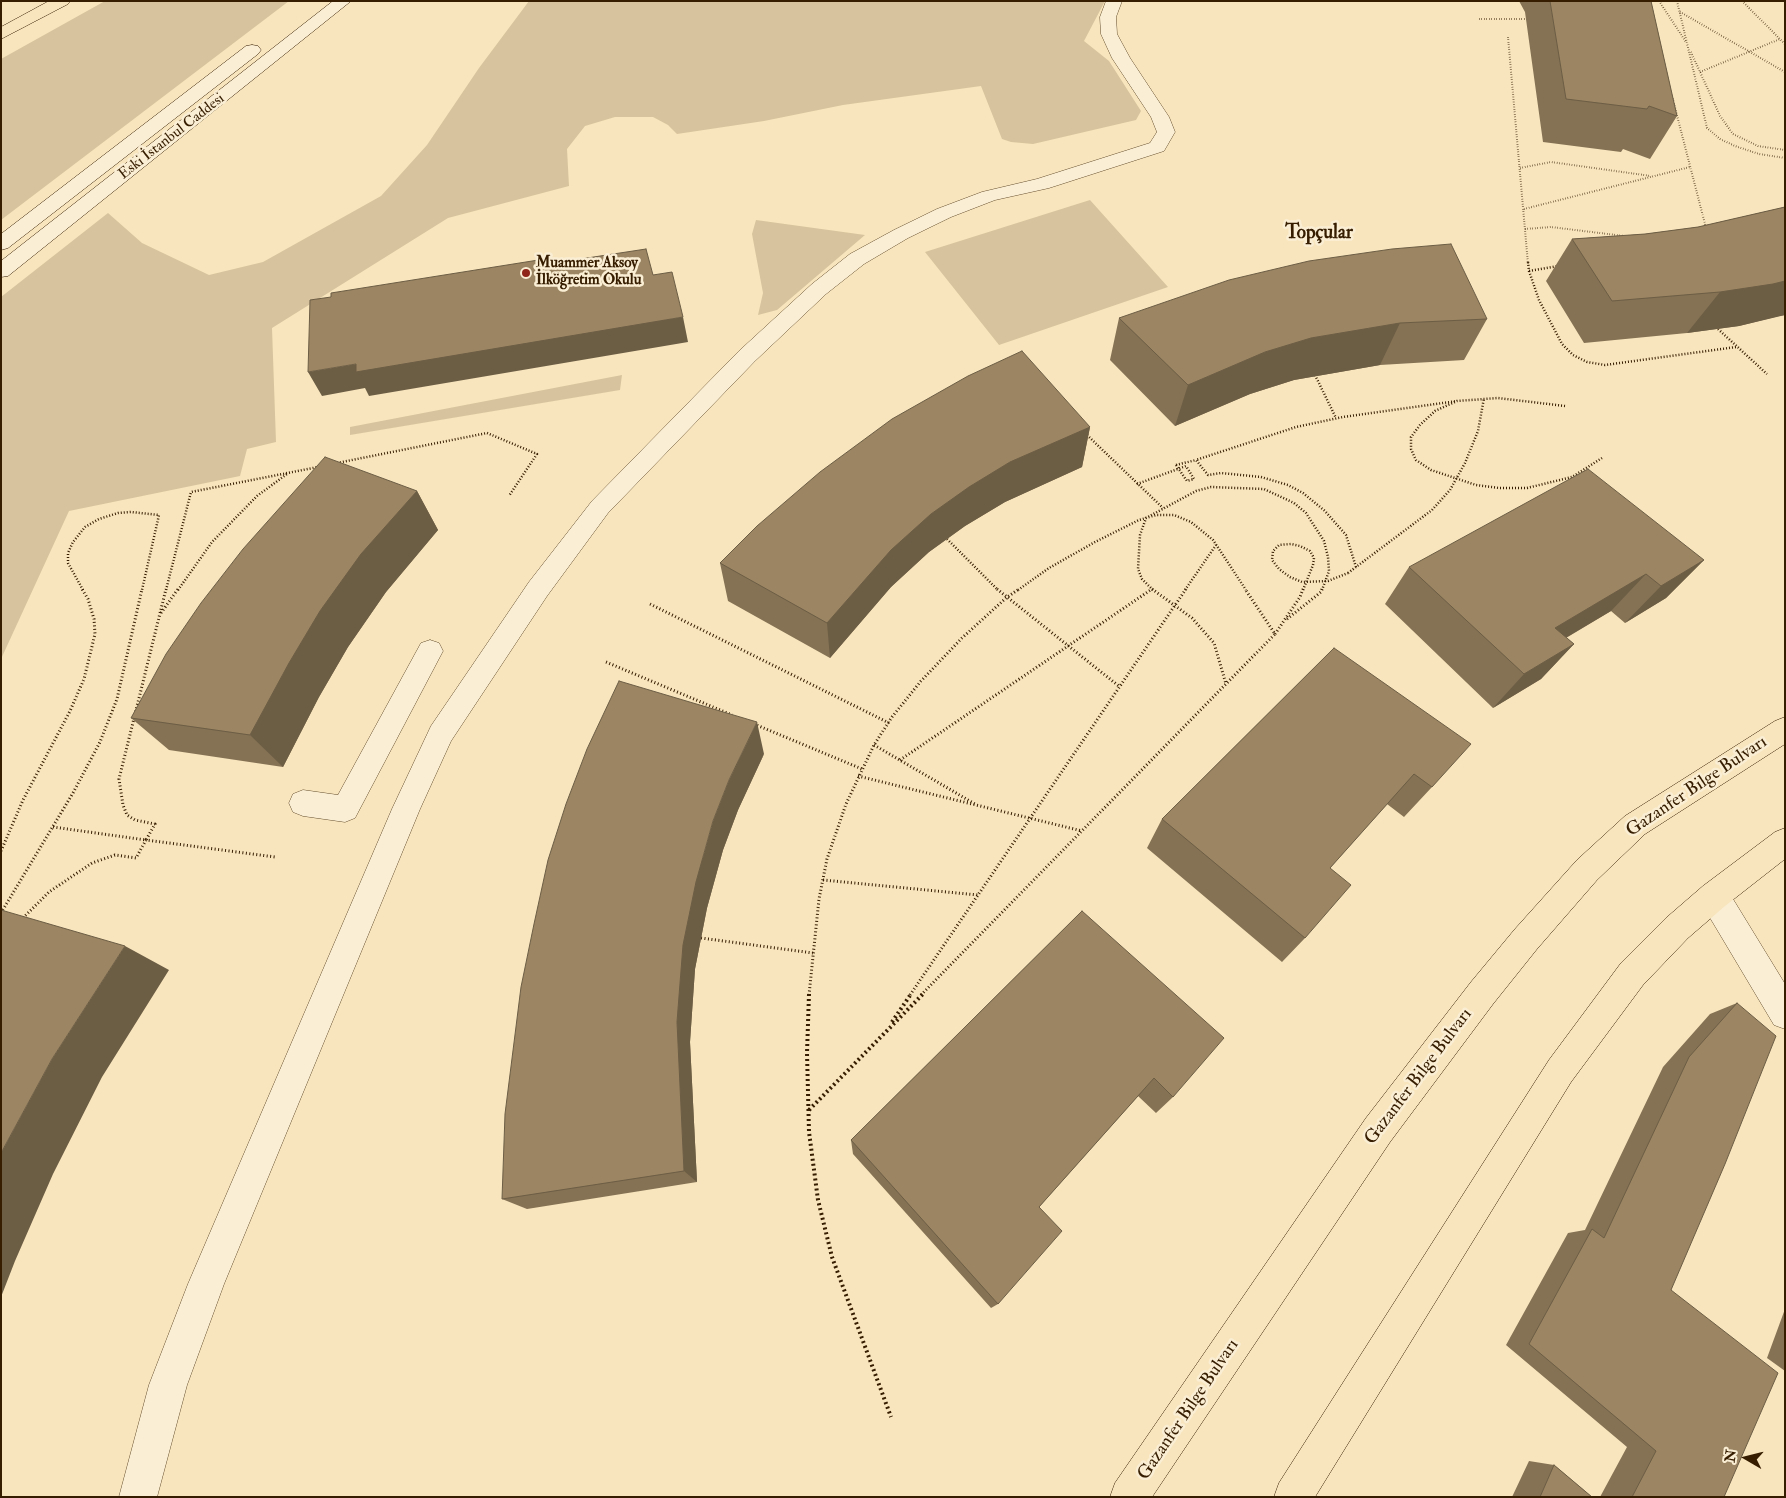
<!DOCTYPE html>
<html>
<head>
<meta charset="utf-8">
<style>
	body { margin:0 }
	#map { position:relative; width:1786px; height:1498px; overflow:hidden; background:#f8e5bd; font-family:"IM FELL Double Pica",serif }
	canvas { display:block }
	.frame { position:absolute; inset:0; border:2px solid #361d00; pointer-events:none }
	.north { position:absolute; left:1721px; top:1433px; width:50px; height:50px; -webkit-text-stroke:4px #faeed4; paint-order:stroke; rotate:278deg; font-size:14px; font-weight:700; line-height:20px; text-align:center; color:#361d00 }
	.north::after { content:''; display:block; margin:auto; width:18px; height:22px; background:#361d00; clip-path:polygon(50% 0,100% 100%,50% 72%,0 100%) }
</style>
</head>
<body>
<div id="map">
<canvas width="1786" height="1498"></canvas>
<div class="frame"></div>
<div class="north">N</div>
</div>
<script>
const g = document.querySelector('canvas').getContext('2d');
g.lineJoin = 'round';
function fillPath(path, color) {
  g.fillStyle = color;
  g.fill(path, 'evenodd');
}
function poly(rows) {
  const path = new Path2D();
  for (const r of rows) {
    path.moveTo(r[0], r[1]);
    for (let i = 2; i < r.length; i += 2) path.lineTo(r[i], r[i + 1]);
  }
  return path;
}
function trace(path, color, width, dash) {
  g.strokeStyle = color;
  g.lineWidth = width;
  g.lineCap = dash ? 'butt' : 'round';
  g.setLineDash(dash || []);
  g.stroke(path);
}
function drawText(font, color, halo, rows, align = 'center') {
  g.font = font + ' "IM FELL Double Pica",serif';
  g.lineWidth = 5;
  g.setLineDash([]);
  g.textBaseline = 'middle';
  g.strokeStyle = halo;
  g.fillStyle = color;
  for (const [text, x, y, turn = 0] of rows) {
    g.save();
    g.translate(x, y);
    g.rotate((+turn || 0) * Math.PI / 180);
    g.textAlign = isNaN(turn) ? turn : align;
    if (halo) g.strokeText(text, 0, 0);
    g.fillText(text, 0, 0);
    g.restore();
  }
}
fillPath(poly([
	[105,1,289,1,1,220,1,59],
	[529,1,1105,1,1084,41,1109,61,1141,111,1136,120,1033,144,1011,142,1002,139,981,86,843,105,764,121,677,134,668,125,653,117,615,117,585,126,567,149,569,186,448,218,272,328,276,442,247,449,240,476,69,511,1,659,1,297,108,213,142,243,209,275,263,262,381,196,427,145,479,68],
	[1090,200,1168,287,999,345,925,252],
	[756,220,865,235,777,310,758,315,763,293,752,234],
	[622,375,620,390,350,435,350,427]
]), '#d7c39d');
const service = poly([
	[430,640,439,643,443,651,355,818,345,822,303,816,293,812,289,803,293,794,303,790,338,795,421,643,430,640]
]);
const minor = poly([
	[1106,1,1122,1,1116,17,1117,34,1130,58,1169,117,1175,132,1164,151,1049,188,995,200,951,217,908,238,864,264,826,294,755,361,608,513,547,596,451,741,420,809,224,1284,187,1385,157,1497,119,1497,149,1385,188,1284,392,809,431,726,529,582,592,501,739,351,812,284,850,254,894,230,937,209,982,192,1037,179,1150,143,1157,132,1151,117,1112,58,1101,34,1100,17,1106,1],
	[1714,882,1725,886,1785,984,1785,1029,1774,1025,1703,906,1699,896,1703,886,1714,882]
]);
const secondary = poly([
	[333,1,351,1,8,276,1,277,1,261,333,1],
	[252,45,258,46,261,50,258,54,8,248,1,250,1,234,246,46,252,45]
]);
const primary = poly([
	[1785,717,1785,744,1645,834,1597,880,1537,949,1493,1004,1390,1142,1152,1497,1110,1497,1115,1483,1366,1118,1471,982,1515,929,1577,860,1625,816,1775,721,1785,717],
	[1785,828,1785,859,1725,906,1688,938,1643,985,1571,1082,1315,1497,1274,1497,1279,1483,1549,1060,1621,963,1666,918,1703,886,1775,832,1785,828]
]);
const motorway = poly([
	[49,1,70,1,68,4,1,39,1,27,49,1]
]);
trace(service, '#664f2f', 1);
trace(minor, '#664f2f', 1);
trace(secondary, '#361d00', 1);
trace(primary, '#361d00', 1);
trace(motorway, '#361d00', 1);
trace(poly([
	[1659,1,1686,42],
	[1677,1,1707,128,1720,139,1735,146,1759,154,1785,158],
	[1742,1,1785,44],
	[1680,12,1785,72],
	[1479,19,1528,19],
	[1508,37,1528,264],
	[1691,52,1720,116,1733,134,1758,146,1785,150],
	[1700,72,1780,39],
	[1672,96,1706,228],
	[1520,168,1551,162,1651,176],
	[1524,209,1690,167],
	[1525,229,1551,227,1624,236]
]), '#361d00', 2, [0.5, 2]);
trace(poly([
	[1528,262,1529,271,1539,300,1562,344,1573,355,1587,362,1605,365,1736,347],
	[1529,271,1558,266],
	[1718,329,1767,374],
	[1315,375,1336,418],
	[1565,406,1498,398,1457,401,1435,411,1420,425,1411,437,1411,449,1416,460,1431,470,1476,485,1499,488,1527,488,1572,477,1602,458],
	[1087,435,1163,508],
	[337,463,487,433,537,454,509,496],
	[1176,465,1196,460],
	[1137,484,1186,466],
	[947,539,998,590],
	[1356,567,1346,535,1325,511,1303,493,1288,485,1261,477,1221,473,1208,475,1196,460,1296,427,1343,417,1457,401],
	[1348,573,1432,510,1450,490,1465,463,1478,431,1484,398],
	[83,590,68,563,68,553,73,542,85,527,99,519,118,513,131,512,159,515,142,590],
	[166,590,191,492,318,467],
	[178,590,212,542,257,496,287,474],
	[1018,590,1049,568,1095,542,1139,520,1156,515,1174,515,1191,522,1213,540,1246,590],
	[1153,590,1142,579,1138,569,1140,535,1146,518,1196,491,1211,487,1264,489,1294,503,1306,513,1324,541,1328,557,1329,571,1322,590],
	[1185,590,1216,545],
	[1303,590,1313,565]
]), '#361d00', 2.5, [1, 2]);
trace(poly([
	[997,589,1120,687],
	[1152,589,1192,618,1214,643,1226,684],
	[650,604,889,723],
	[161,613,178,589],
	[1287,619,1321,592,1322,589],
	[1275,634,1300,597,1303,589],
	[606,662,732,715],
	[754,724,862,769],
	[874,745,975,804],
	[900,760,1152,589],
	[858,776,1082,831],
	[53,827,146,840,155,824,135,820,127,815,123,805,119,779,166,589],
	[1,851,23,800,70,711,84,679,95,634,94,619,88,599,82,589],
	[823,880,978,895],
	[1,913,73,793,100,742,117,699,142,589],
	[23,918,49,892,92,863,115,855,136,858,146,840,275,857],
	[701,938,813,953],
	[809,995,819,899,827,859,846,804,874,745,892,717,921,681,962,638,1006,598,1019,589],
	[910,995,1186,589],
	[921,995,1275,634,1245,589]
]), '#361d00', 3, [1, 2.5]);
trace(poly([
	[809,994,807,1053,809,1132,818,1200,832,1257,891,1417],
	[892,1022,911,994],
	[809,1110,923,994]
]), '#361d00', 4, [2, 3]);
fillPath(service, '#faeed4');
fillPath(minor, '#faeed4');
fillPath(secondary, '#faeed4');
fillPath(primary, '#f8e5bd');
fillPath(motorway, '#f8e5bd');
trace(poly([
	[1176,465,1187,481,1194,479,1186,466],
	[1313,565,1314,558,1310,551,1300,546,1291,544,1279,545,1273,551,1272,560,1279,569,1290,577,1302,582,1328,581,1348,573]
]), '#361d00', 2.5, [1, 2]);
fillPath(poly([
	[1519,1,1651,1,1677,116,1650,159,1623,149,1621,152,1543,142,1525,12],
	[1785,207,1785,315,1779,316,1739,326,1687,333,1584,343,1546,281,1572,239,1645,234,1698,227],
	[1119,318,1487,319,1464,360,1380,365,1294,380,1250,394,1175,426,1110,360],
	[1090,427,1082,467,1005,502,965,526,929,552,891,587,830,658,728,601,720,563],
	[417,491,438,530,386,592,348,647,319,697,283,767,169,750,131,718],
	[1704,560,1666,598,1625,623,1611,611,1566,638,1574,644,1541,679,1493,708,1385,604,1409,567],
	[1334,648,1432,787,1404,817,1387,804,1330,868,1305,938,1282,962,1147,848,1162,819],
	[764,754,738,810,723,850,707,908,695,969,690,1042,697,1182,527,1209,502,1199],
	[1082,911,1173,1097,1156,1113,1138,1096,1039,1207,998,1304,991,1308,853,1154,851,1140],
	[1737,1003,1671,1290,1724,1497,1600,1497,1627,1447,1506,1345,1568,1233,1585,1230,1663,1067,1710,1014],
	[1785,1309,1785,1371,1767,1358],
	[1529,1461,1554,1465,1592,1497,1512,1497]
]), '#857254');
fillPath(poly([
	[551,258,558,283,548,264],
	[1785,281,1785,315,1739,326,1687,333,1720,292],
	[683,317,688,342,369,396,365,388,322,396,308,372,356,364],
	[1400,323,1380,365,1294,380,1250,394,1175,426,1188,385,1265,352,1311,338],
	[1090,427,1082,467,1005,502,965,526,929,552,891,587,830,658,827,623,891,550,931,514,969,487,1010,462],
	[417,491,438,530,386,592,348,647,319,697,283,767,250,735,289,663,320,611,361,554],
	[1704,560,1666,598,1625,623,1661,586],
	[1646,574,1611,611,1523,663,1555,628],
	[1574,644,1541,679,1493,708,1524,674],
	[757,722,764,754,738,810,723,850,707,908,695,969,690,1042,697,1182,684,1171,677,1022,683,945,696,882,713,821,729,780],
	[125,946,169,970,102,1077,53,1174,15,1261,1,1297,1,1153,52,1059]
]), '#6c5d45');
const building = poly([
	[1550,1,1651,1,1677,116,1649,106,1647,109,1566,99,1550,1],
	[1785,207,1785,281,1773,284,1720,292,1612,301,1572,239,1645,234,1698,227,1785,207],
	[1451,244,1487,319,1400,323,1311,338,1265,352,1188,385,1119,318,1229,280,1309,261,1392,249,1451,244],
	[646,249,653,275,672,272,683,317,356,372,356,364,308,372,310,300,331,297,331,293,551,258,548,264,646,249],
	[1022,351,1090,427,1010,462,969,487,931,514,891,550,827,623,720,563,757,526,820,472,892,419,968,376,1022,351],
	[325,457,417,491,361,554,320,611,289,663,250,735,131,718,166,654,201,603,243,549,325,457],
	[1588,469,1704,560,1661,586,1646,574,1555,628,1574,644,1524,674,1409,567,1588,469],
	[1334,648,1471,744,1432,787,1414,774,1330,868,1351,885,1305,938,1162,819,1334,648],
	[619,681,757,722,729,780,713,821,696,882,683,945,677,1022,684,1171,502,1199,505,1114,521,987,534,924,548,860,566,804,587,749,619,681],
	[1,910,125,946,52,1059,1,1153,1,910],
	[1082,911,1224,1038,1173,1097,1154,1078,1039,1207,1062,1231,998,1304,851,1140,1082,911],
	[1737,1003,1776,1036,1725,1164,1671,1290,1778,1373,1724,1497,1632,1497,1656,1451,1529,1344,1592,1229,1604,1238,1689,1057,1737,1003],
	[1554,1465,1592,1497,1540,1497,1554,1465]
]);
fillPath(building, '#9b8562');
trace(building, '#6c5d45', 1);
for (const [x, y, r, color] of [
	[526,273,5,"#8f2418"]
]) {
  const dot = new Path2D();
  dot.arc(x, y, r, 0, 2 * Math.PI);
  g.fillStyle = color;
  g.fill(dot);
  trace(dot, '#faeed4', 2);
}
drawText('15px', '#361d00', '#faeed4', [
	["Eski İstanbul Caddesi",172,137,-38]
]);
drawText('bold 15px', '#361d00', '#faeed4', [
	["Muammer Aksoy",536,264],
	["İlköğretim Okulu",536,281]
], 'left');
drawText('18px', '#361d00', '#faeed4', [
	["Gazanfer Bilge Bulvarı",1697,787,-34],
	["Gazanfer Bilge Bulvarı",1419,1077,-53],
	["Gazanfer Bilge Bulvarı",1189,1410,-56]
]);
drawText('bold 19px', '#361d00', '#faeed4', [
	["Topçular",1319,234]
]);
</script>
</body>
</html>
